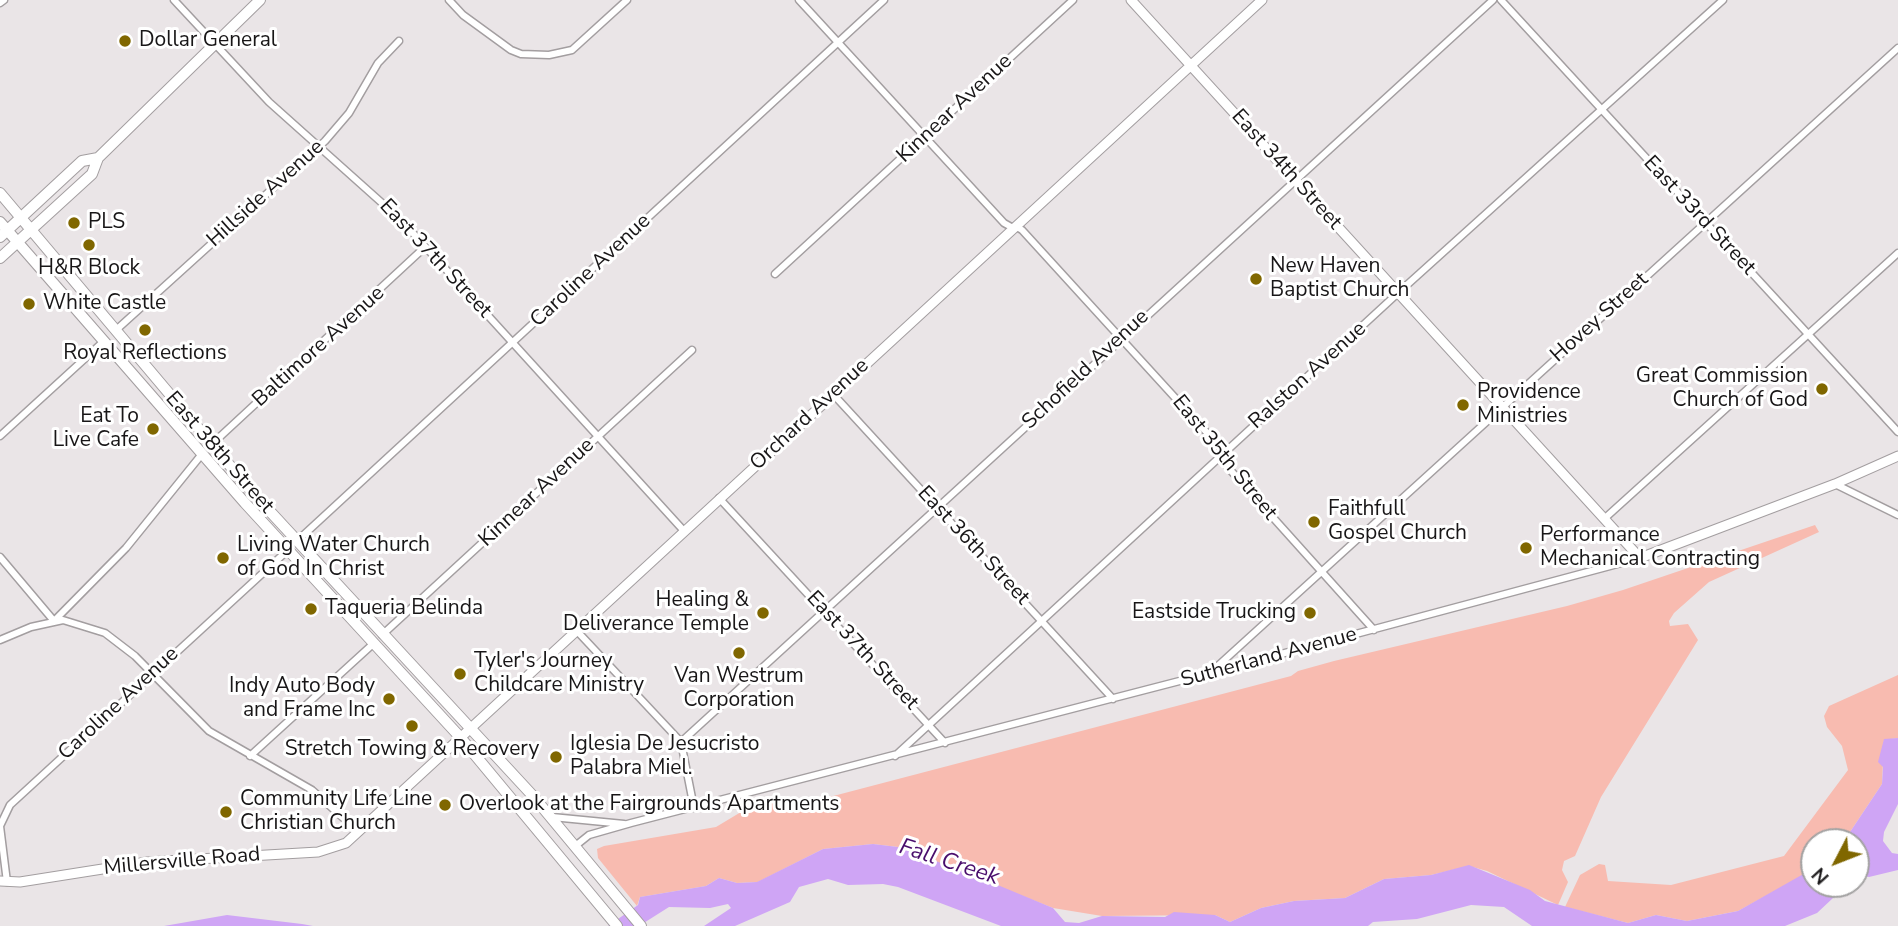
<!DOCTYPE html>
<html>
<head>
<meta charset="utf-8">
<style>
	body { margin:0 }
	#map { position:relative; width:1898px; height:926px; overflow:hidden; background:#eae5e7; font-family:"Nunito Sans",sans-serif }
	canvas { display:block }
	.north { position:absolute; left:1800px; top:828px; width:70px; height:70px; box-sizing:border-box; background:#fff; border:2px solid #a3a2a2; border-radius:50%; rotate:228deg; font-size:19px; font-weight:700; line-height:28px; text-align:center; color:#181617 }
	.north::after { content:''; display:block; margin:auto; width:24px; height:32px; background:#806700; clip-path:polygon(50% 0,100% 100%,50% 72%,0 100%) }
</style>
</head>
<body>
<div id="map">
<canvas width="1898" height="926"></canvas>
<div class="north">N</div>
</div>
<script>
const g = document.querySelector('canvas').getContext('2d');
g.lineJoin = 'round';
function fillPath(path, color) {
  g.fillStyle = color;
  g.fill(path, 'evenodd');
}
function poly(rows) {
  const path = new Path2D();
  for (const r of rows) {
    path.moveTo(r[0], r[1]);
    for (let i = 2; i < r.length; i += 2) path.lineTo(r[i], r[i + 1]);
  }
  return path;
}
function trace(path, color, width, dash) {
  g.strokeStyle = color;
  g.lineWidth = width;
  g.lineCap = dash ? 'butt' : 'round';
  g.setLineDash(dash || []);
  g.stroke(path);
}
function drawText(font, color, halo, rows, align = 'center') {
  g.font = font + ' "Nunito Sans",sans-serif';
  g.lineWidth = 6;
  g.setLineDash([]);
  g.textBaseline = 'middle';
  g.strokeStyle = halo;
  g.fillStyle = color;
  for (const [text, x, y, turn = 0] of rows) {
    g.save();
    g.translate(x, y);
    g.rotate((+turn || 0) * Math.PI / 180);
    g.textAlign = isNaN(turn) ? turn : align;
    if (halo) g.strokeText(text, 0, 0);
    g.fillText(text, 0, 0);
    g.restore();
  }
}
fillPath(poly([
	[1815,525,1819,532,1709,582,1674,613,1669,621,1670,626,1688,624,1698,640,1601,797,1575,856,1564,861,1562,870,1568,882,1558,905,1487,871,1469,866,1431,875,1384,879,1345,898,1294,901,1261,908,1230,922,1215,915,1102,916,1053,908,898,847,873,844,823,849,758,882,737,883,719,878,706,886,640,897,637,906,598,858,597,849,604,846,716,827,746,809,789,799,818,800,1291,676,1298,671,1334,661,1567,606,1623,590],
	[1898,675,1898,738,1884,740,1882,784,1850,832,1838,842,1814,842,1814,868,1810,872,1738,911,1687,921,1656,915,1628,923,1565,907,1580,875,1599,864,1605,865,1608,881,1671,885,1784,856,1848,770,1842,746,1827,727,1824,716,1829,706]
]), '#f8bbb0');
fillPath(poly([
	[1898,738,1898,804,1884,832,1883,841,1892,853,1898,854,1898,870,1869,877,1856,874,1856,842,1838,842,1850,832,1882,784,1883,767,1878,762,1884,739],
	[873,844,898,847,976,876,1053,908,1065,922,1079,923,1102,916,1165,917,1174,912,1215,915,1230,922,1261,908,1294,901,1345,898,1384,879,1431,875,1469,865,1530,890,1545,901,1628,923,1656,915,1687,921,1738,911,1814,868,1814,884,1848,884,1817,913,1785,926,1532,926,1504,907,1471,905,1417,919,1373,922,1368,926,1001,926,898,887,883,884,848,885,828,879,799,887,790,902,735,926,704,926,731,908,728,904,710,908,669,907,639,926,608,926,638,905,640,897,706,886,719,878,737,883,757,882,823,849],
	[227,915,302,924,313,926,164,926]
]), '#cfa5f5');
const street = poly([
	[174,0,269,102,401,220,684,531],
	[449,0,463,15,511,50,521,54,549,55,572,50,627,0],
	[799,0,1004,223,1013,228],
	[1501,0,1898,432],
	[0,3,4,0],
	[1015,226,1022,230,1220,447,1224,463,1374,630],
	[775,274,1073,0],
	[115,331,325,141,349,113,378,63,399,41],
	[833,394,1113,699],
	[0,436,103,342],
	[211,445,425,247],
	[1835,484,1898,515],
	[719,498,945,743],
	[1604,519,1898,253],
	[297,541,884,0],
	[0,557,54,621,126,548,202,454],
	[576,630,681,742,694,808],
	[382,635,692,350],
	[0,640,31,627,63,620,105,633,135,656,209,731,312,790,359,832],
	[1210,673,1898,48],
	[681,742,1493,0],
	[250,756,373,644],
	[895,756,1398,293,1723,0],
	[552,817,624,824],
	[574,847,589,835,631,823,1195,677,1640,558],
	[7,882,0,826,10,805,288,550]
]);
const secondary = poly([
	[1131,0,1640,558,1835,484,1898,456],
	[0,881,20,882,147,862,318,852,346,843,1262,0]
]);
const primary = poly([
	[0,193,253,493,533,796,641,926],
	[0,222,245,503,460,737,617,926],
	[0,237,82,161,98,158],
	[0,258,92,174,98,158,260,0]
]);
trace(street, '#a39ea0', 9);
trace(secondary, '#a39ea0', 11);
trace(primary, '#a39ea0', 12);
trace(street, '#fff', 6);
trace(secondary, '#fff', 9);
trace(primary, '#fff', 10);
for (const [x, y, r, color] of [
	[125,41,7,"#806700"],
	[74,223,7,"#806700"],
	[89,245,7,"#806700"],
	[1256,279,7,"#806700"],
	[29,304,7,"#806700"],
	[145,330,7,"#806700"],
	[1822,389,7,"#806700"],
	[1463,405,7,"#806700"],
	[153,429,7,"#806700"],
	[1314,522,7,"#806700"],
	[1526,548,7,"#806700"],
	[223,558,7,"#806700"],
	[311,609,7,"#806700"],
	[763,613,7,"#806700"],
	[1310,613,7,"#806700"],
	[739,653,7,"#806700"],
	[460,674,7,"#806700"],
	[389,699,7,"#806700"],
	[412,726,7,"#806700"],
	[556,757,7,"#806700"],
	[445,805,7,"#806700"],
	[226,812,7,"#806700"]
]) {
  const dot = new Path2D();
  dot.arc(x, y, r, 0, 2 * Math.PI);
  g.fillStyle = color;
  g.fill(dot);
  trace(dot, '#fff', 2.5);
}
drawText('21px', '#181617', '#fff', [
	["Dollar General",139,41],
	["PLS",88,223],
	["New Haven",1270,267],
	["Baptist Church",1270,291],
	["H&R Block",89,269,"center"],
	["White Castle",43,304],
	["Royal Reflections",145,354,"center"],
	["Great Commission",1808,377,"right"],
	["Church of God",1808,401,"right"],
	["Providence",1477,393],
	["Ministries",1477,417],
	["Eat To",139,417,"right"],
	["Live Cafe",139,441,"right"],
	["Faithfull",1328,510],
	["Gospel Church",1328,534],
	["Performance",1540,536],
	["Mechanical Contracting",1540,560],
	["Living Water Church",237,546],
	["of God In Christ",237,570],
	["Healing &",749,601,"right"],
	["Deliverance Temple",749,625,"right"],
	["Taqueria Belinda",325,609],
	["Eastside Trucking",1296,613,"right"],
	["Tyler's Journey",474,662],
	["Childcare Ministry",474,686],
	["Van Westrum",739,677,"center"],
	["Corporation",739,701,"center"],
	["Indy Auto Body",375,687,"right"],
	["and Frame Inc",375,711,"right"],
	["Iglesia De Jesucristo",570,745],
	["Palabra Miel.",570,769],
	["Stretch Towing & Recovery",412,750,"center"],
	["Community Life Line",240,800],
	["Christian Church",240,824],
	["Overlook at the Fairgrounds Apartments",459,805]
], 'left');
drawText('21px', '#181617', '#fff', [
	["Kinnear Avenue",955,109,-43],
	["East 34th Street",1286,170,48],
	["Hillside Avenue",266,194,-42],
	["East 33rd Street",1699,216,47],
	["East 37th Street",435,259,47],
	["Caroline Avenue",591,271,-43],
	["Hovey Street",1600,318,-42],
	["Baltimore Avenue",319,347,-42],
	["Schofield Avenue",1086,370,-43],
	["Ralston Avenue",1308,376,-42],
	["Orchard Avenue",810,415,-43],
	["East 38th Street",219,453,49],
	["East 35th Street",1224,458,51],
	["Kinnear Avenue",537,493,-43],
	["East 36th Street",973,546,47],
	["East 37th Street",862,651,47],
	["Sutherland Avenue",1269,658,-15],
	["Caroline Avenue",119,704,-43],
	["Millersville Road",182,862,-5]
]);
drawText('italic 23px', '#490d6c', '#fff', [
	["Fall Creek",949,863,18]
]);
</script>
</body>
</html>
